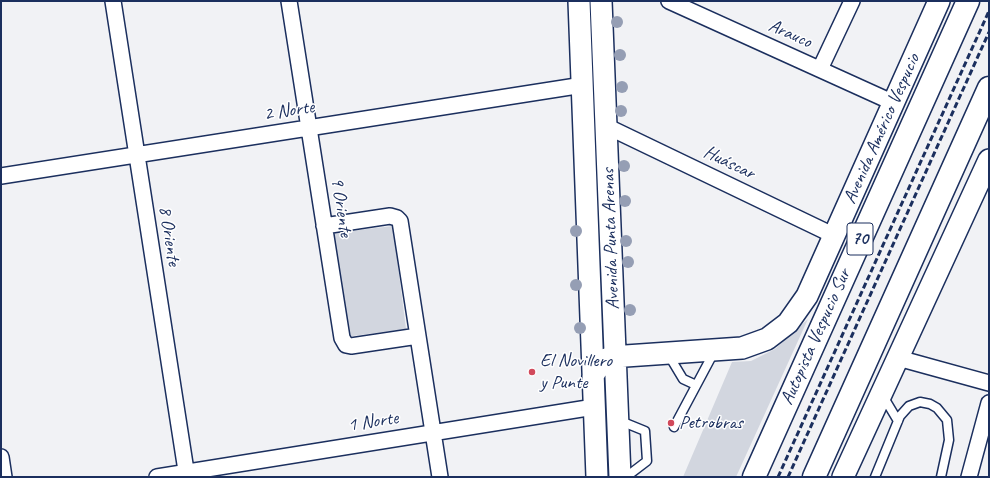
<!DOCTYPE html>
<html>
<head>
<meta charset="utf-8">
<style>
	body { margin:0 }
	#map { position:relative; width:990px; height:478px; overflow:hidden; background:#f1f2f5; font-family:Caveat,sans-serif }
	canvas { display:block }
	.frame { position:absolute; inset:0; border:2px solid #1b2f5e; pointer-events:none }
</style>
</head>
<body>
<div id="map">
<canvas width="990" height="478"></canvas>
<div class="frame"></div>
</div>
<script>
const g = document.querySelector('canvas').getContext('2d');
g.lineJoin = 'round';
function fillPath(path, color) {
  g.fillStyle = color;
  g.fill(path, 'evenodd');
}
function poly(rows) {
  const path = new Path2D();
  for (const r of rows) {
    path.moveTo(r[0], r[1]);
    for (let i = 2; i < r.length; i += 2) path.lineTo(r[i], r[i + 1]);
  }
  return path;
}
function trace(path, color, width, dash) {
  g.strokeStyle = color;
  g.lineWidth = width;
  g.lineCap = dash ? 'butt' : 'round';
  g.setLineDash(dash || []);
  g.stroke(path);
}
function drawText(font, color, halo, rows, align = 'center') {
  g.font = font + ' Caveat,sans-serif';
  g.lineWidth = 3;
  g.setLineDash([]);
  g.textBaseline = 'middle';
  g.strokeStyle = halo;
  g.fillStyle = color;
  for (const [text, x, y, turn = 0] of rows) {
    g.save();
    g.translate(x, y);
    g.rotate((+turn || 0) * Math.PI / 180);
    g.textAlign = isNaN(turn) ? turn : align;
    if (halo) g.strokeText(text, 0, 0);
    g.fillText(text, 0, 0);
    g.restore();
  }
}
fillPath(poly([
	[393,226,406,329,345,337,332,233],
	[808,319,736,477,683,477,732,362,751,361,775,349]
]), '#d2d6df');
const service = poly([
	[668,354,683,379,696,385],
	[883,396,898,421],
	[618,420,645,431,647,461,626,477],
	[674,427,714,352],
	[875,477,900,416,909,406,920,402,930,404,937,408,947,420,949,440,941,477]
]);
const minor = poly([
	[113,1,187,477],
	[289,1,342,338,346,345,351,346,418,336],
	[669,1,894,103],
	[820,69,852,1],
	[606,126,835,236],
	[1,176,583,85],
	[324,226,390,216,397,218,400,221,440,477],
	[898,358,989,383],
	[1,457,4,477],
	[157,477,594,407],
	[969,477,989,403]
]);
const secondary = poly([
	[579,1,597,477],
	[601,1,620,477],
	[593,376,601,362,611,357,742,348,767,339,788,323,807,296,939,1],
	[843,477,989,160]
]);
const motorway = poly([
	[754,477,968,1],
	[814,477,989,88]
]);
trace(service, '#1b2f5e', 11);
trace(minor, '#1b2f5e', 18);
trace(secondary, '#1b2f5e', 24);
trace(motorway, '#1b2f5e', 25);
trace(service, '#fff', 8);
trace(minor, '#fff', 15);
trace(secondary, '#fff', 21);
trace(motorway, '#fff', 22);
trace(poly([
	[778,477,989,11],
	[788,477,989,32]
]), '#1b2f5e', 3, [6, 3]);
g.fillStyle = '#959eb4';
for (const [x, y] of [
	[617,22],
	[620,55],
	[622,87],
	[621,111],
	[624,166],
	[625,201],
	[576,231],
	[626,241],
	[628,262],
	[576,285],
	[630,310],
	[580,328]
]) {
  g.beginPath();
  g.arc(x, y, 6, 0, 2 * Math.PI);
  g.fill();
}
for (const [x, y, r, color] of [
	[532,372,4,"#d1495b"],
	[671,423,4,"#d1495b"]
]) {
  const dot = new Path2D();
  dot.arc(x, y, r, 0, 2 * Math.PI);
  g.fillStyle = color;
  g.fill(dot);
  trace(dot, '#fff', 1.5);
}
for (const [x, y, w] of [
	[860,239,26]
]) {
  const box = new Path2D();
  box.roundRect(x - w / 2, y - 16, w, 32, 3);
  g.fillStyle = '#fff';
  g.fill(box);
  trace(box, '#1b2f5e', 1);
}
drawText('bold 18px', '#1b2f5e', null, [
	["70",860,239]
]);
drawText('19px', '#1b2f5e', '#fff', [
	["Arauco",790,34,24],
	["2 Norte",289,111,-9],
	["Avenida Américo Vespucio",882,129,-66],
	["Huáscar",729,163,26],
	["9 Oriente",341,207,81],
	["8 Oriente",169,236,81],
	["Avenida Punta Arenas",611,239,-92],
	["Autopista Vespucio Sur",816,337,-66],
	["1 Norte",373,422,-9]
]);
drawText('19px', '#1b2f5e', '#fff', [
	["El Novillero",540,361],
	["y Punte",540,383],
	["Petrobras",679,423]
], 'left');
</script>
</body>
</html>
